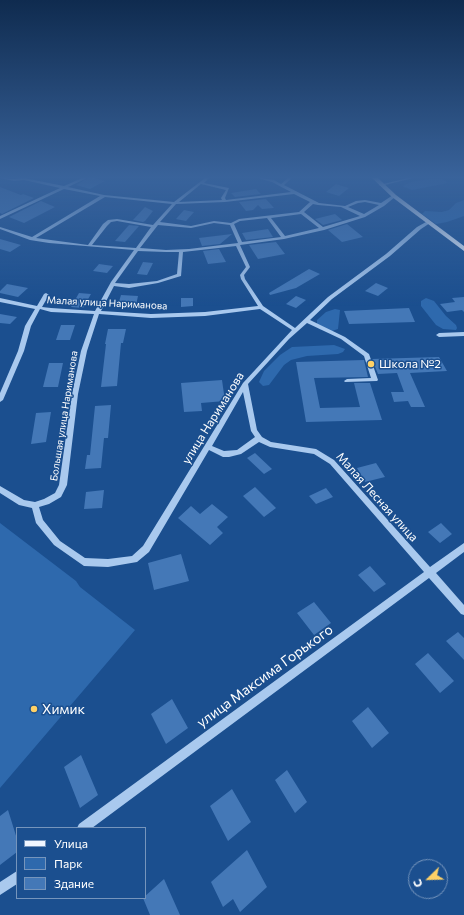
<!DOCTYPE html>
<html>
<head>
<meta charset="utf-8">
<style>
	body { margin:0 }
	#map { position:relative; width:464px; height:915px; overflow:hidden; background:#1b4f8f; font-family:Commissioner,sans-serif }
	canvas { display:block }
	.legend { position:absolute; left:16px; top:827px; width:130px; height:72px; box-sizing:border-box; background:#1b4f8f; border:1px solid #7695bc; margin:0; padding:5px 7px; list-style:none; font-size:12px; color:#fff }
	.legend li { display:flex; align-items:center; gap:8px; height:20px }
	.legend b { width:20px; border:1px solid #7695bc }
	.north { position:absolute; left:408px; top:859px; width:40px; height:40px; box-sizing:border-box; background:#1b4f8f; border:1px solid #7695bc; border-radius:50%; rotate:247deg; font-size:11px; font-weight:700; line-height:16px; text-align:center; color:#fff }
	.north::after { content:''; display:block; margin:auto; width:14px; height:18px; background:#ffd166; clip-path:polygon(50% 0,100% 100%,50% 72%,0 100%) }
</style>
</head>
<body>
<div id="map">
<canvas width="464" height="915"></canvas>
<ul class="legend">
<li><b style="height:5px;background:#f0f6ff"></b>Улица</li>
<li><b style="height:11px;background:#2e69ad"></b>Парк</li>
<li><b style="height:11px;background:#4478b7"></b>Здание</li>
</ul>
<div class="north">С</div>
</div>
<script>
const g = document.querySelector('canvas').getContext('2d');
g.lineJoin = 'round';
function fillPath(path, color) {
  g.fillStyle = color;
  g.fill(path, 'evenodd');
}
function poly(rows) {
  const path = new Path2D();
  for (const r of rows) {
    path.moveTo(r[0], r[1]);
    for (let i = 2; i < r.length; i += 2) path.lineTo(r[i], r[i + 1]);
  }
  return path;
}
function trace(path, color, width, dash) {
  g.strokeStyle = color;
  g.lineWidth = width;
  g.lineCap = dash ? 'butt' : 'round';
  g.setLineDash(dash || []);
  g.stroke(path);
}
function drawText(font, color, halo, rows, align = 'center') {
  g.font = font + ' Commissioner,sans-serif';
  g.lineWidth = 3;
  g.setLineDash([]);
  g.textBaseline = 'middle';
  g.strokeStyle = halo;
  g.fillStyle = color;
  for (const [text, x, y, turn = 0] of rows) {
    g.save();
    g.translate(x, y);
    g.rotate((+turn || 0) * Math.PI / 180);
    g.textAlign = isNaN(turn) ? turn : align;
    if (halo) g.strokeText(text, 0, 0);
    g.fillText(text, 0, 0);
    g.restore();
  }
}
fillPath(poly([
	[431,179,442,179,448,183,412,190,402,186,411,182],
	[464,200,464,216,447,222,436,224,422,214,425,211,442,212,449,210,456,203],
	[426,298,434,301,446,316,456,325,457,328,456,330,443,329,436,325,421,306,421,301],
	[335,309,340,310,338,329,329,332,319,329,317,326,317,320,326,312],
	[334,345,345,349,343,352,338,354,307,356,291,360,284,365,269,385,263,386,259,382,264,371,280,355,292,347],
	[0,523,76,581,80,587,135,630,0,788]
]), '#2e69ad');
fillPath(poly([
	[88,178,94,178,105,181,90,189,76,185],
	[336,184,349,188,339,196,326,192],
	[0,187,21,195,23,194,34,198,2,214,0,213],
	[256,189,261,194,235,197,231,193],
	[266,199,274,208,262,209,258,205,253,210,246,211,239,202],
	[41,201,55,207,24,223,9,217],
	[145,207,153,211,145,221,143,222,133,220],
	[184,210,194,212,186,221,176,219],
	[335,214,342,220,323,225,315,219],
	[347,224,363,237,342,242,328,230],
	[129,225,139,226,125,242,115,241],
	[268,229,273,237,246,240,242,233],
	[232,234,220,244,202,246,199,238],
	[0,239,21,245,10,252,0,249],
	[276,242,285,254,258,259,249,245],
	[219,249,226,262,208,264,203,251],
	[143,262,153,263,147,275,137,274],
	[99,264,113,266,107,273,93,271],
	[309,269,320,274,296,288,270,295,269,293],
	[376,283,388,288,378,296,365,291],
	[7,284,28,288,18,297,0,293,0,291],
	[79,293,91,294,83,308,71,307],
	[121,295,138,296,136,305,118,305],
	[296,296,306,300,296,308,286,304],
	[464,297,464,312,462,310,447,312,440,304,455,302,452,298],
	[181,298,193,298,193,306,181,307],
	[409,308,415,322,349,324,344,311],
	[0,314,17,317,10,324,0,323],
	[61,325,75,325,70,340,56,340],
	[108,329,126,329,123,343,121,343,117,386,101,387,106,344,105,344],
	[439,357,447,371,410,373,425,407,411,407,408,401,394,402,391,392,404,392,397,373,378,374,372,359],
	[364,360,368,377,314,378,320,408,360,407,354,383,370,383,382,420,306,422,296,362],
	[49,363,63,363,58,387,43,387],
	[222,380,225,401,201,403,202,411,184,412,181,383],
	[111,405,108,438,104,438,101,468,85,469,87,455,90,455,95,406],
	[51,412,46,442,31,444,36,413],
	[255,453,272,469,264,474,247,458],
	[376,463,385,477,365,482,357,468],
	[255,487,276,508,264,517,243,496],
	[326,488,333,497,316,504,309,496],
	[104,490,102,508,84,509,86,492],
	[212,504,228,517,217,527,223,533,210,545,178,518,191,506,200,514],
	[441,523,452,534,440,543,428,532],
	[181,554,189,581,154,590,148,563],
	[370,566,386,584,374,592,358,575],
	[314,602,331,623,314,635,297,613],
	[458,632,464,638,464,660,446,641],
	[428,653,454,681,440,693,415,664],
	[172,699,188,728,166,744,151,714],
	[368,707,389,733,372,748,352,721],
	[81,755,98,795,80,808,64,767],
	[287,770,307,802,295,813,275,780],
	[232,789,251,822,228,841,210,806],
	[8,810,17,839,17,852,0,865,0,816],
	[247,850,267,887,240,912,233,899,223,907,211,882],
	[164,879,180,915,150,915,143,898]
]), '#4478b7');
fillPath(poly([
	[0,178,14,179,24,178,64,186,82,178,86,178,85,179,68,187,104,195,174,202,205,178,209,178,204,183,229,188,225,198,226,200,291,192,272,182,261,179,260,178,274,180,281,184,288,178,292,178,284,185,319,203,345,206,356,201,365,200,381,203,393,195,395,195,395,197,384,206,365,217,324,230,284,239,240,245,250,267,244,275,245,279,263,306,295,328,328,297,386,254,417,227,426,222,430,223,421,229,390,256,332,299,310,320,345,337,369,354,378,380,377,381,345,382,344,381,347,379,371,378,364,356,341,339,307,323,289,339,248,384,257,430,262,437,271,442,316,449,334,460,430,567,464,543,464,552,436,573,464,605,464,615,461,614,429,578,92,828,77,828,79,824,424,572,330,464,314,454,270,447,259,442,241,454,229,457,223,457,209,450,149,552,137,562,108,567,84,566,54,545,36,523,32,508,19,505,0,493,0,486,24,500,35,502,44,499,55,493,59,485,72,394,81,351,94,314,51,312,40,309,31,326,24,351,3,400,0,402,0,393,18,351,25,326,35,309,0,302,0,298,37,306,44,294,46,293,49,295,42,307,51,308,95,311,111,282,134,250,49,243,30,240,0,229,0,227,32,237,100,196,64,189,0,219,0,216,60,188,24,180,14,181,0,178],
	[201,184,226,190,221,198,222,200,179,202,201,184],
	[294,194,310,202,299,212,239,219,231,223,214,221,191,226,160,222,176,204,225,202,294,194],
	[105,197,172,204,153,225,117,219,108,220,103,224,88,245,36,238,105,197],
	[365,202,379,205,364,214,348,207,358,203,365,202],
	[313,204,318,205,341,207,360,216,323,227,304,212,313,204],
	[301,214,319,228,285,236,271,218,301,214],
	[267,218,281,237,242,242,234,224,240,221,267,218],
	[117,221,151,227,136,248,92,245,107,226,111,222,117,221],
	[214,223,230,225,238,243,189,249,166,250,140,248,158,225,191,228,214,223],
	[236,246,246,267,240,275,241,279,258,306,205,312,151,314,101,311,114,286,129,288,158,283,181,276,183,252,236,246],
	[138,251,166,252,179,252,177,274,157,281,129,284,115,283,138,251],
	[260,309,292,330,243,383,143,546,132,556,108,559,85,558,60,541,43,520,39,507,49,504,61,497,67,485,78,394,87,351,99,314,151,318,205,316,260,309],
	[243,392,251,431,255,437,237,450,224,451,212,446,243,392],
	[408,178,413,178,381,186,379,185,408,178],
	[464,332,464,336,439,337,436,335,439,333,464,332],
	[17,871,17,884,0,895,0,882,17,871]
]), '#a9c9ee');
fillPath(poly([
	[372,178,378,178,396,195,464,246,464,251,392,197,372,178]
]), '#f0f6ff');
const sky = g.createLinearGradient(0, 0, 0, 306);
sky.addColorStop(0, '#0f2b4f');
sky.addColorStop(0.58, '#39639b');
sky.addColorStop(1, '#39639b00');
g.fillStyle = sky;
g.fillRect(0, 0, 464, 306);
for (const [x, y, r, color] of [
	[371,364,4,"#ffd166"],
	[34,709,4,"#ffd166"]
]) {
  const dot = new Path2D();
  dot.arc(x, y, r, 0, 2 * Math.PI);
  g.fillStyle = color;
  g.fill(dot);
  trace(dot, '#1b4f8f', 1.5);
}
drawText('10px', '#fff', '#1b4f8f', [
	["Малая улица Нариманова",107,303,3],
	["Большая улица Нариманова",64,416,-81]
]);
drawText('12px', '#fff', '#1b4f8f', [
	["Школа №2",379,364]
], 'left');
drawText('12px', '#fff', '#1b4f8f', [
	["улица Нариманова",213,418,-58],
	["Малая Лесная улица",377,497,48]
]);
drawText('14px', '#fff', '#1b4f8f', [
	["улица Максима Горького",265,676,-36]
]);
drawText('14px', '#fff', '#1b4f8f', [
	["Химик",42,709]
], 'left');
</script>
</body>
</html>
